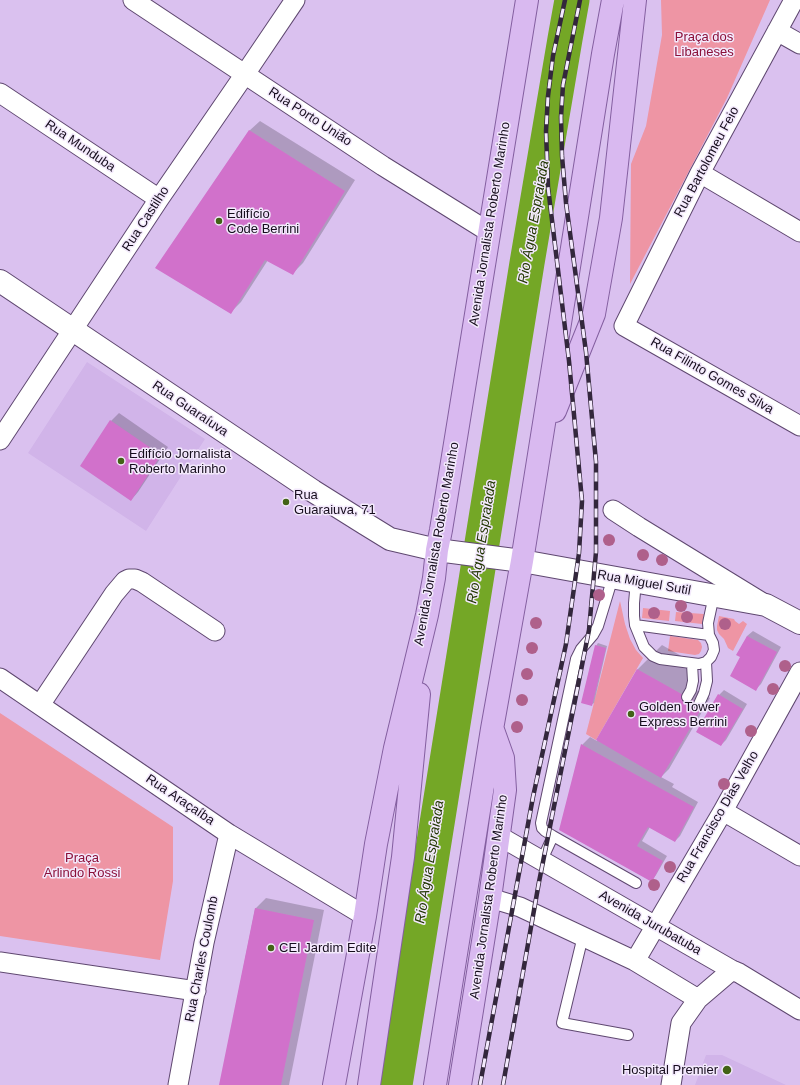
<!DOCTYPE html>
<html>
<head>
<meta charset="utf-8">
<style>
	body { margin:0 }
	canvas { display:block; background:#dac1ef }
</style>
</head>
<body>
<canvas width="800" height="1085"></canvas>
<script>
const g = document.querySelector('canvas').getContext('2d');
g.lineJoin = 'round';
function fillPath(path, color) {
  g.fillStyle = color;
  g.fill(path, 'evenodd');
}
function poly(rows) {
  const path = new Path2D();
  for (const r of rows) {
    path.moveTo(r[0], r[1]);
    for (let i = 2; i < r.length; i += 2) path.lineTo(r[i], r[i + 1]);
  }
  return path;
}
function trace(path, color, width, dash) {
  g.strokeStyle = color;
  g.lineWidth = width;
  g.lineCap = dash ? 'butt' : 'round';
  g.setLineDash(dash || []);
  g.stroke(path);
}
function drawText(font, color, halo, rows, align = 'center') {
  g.font = font + ' Helvetica,sans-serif';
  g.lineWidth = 3;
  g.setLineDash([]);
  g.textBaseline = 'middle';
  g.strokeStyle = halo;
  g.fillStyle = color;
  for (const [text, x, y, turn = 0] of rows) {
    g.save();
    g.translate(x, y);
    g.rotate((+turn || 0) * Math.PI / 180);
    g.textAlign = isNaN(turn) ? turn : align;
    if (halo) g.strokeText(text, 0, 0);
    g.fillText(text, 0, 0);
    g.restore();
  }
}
fillPath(poly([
	[87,362,205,439,146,531,28,453],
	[706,1055,722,1055,786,1085,695,1085]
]), '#d1b4e9');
fillPath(poly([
	[661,0,770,0,727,98,630,284,631,164,646,126,662,35],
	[620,601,625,624,630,639,636,650,643,658,596,740,586,734],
	[643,608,670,611,669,621,642,618],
	[676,612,704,614,702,624,675,621],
	[719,616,734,619,735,621,739,624,743,621,747,624,733,651,728,648,724,639,719,634,717,630,717,626],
	[670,636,698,640,701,643,702,647,701,651,699,654,695,655,668,651],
	[0,713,173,827,173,881,160,960,0,936]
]), '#ee95a4');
fillPath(poly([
	[260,121,355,180,303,263,292,274,268,260,241,302,231,312,249,131],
	[119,413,168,447,138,492,131,500,111,421],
	[753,631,781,647,761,684,756,689,741,656,747,636],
	[598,643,607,646,594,703,591,705,596,646],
	[662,645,699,666,688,685,710,698,669,769,661,777,674,784,672,787,698,802,680,836,675,841,650,827,642,841,667,856,656,875,651,881,582,745,590,737,597,741,638,669],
	[724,690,747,704,726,740,721,745,719,695],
	[266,898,324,910,289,1085,220,1085,255,909]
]), '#0003');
trace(poly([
	[395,1085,527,263,565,39,572,0]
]), '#74a726', 35);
fillPath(poly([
	[249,130,345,191,293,275,265,260,231,314,155,268],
	[110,420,161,455,131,501,80,466],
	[747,636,777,652,756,691,730,676,740,657,736,655],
	[595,645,606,648,592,706,581,703],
	[637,669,703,706,661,778,596,740],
	[718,694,743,709,721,746,696,732],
	[581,744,694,807,675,842,648,827,637,846,663,861,652,882,559,830],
	[255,908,314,920,281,1085,219,1085]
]), '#d171cb');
const service = poly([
	[613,577,598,626,593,635,581,649,576,659,541,823,542,828,545,831,553,836,636,883],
	[636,581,634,603,634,616,635,625,644,647,653,656,660,659,699,664,706,662,711,657,714,650,713,643,709,635,708,623,714,595],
	[635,625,709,635],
	[687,697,691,690,693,681,692,664],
	[699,704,704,693,707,681,706,662],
	[542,860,553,836],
	[583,936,562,1023,628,1035]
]);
const minor = poly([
	[133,0,383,166,489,232],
	[794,0,700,173,624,326,800,426],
	[777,31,800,44],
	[0,93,159,199],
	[700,173,800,232],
	[0,440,159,199,245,74,295,0],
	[613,510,639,527,763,603],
	[0,678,229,834,365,916],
	[40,705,114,594,125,581,129,579,135,579,142,582,215,631],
	[723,811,800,856],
	[499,836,732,970,739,973,800,1010],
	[490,898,520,907,635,961,698,999],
	[635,961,723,811,800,672],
	[0,962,196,991],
	[178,1085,204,943,229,834],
	[671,1085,681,1023,698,999,732,970]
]);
const tertiary = poly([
	[0,281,313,491,364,523,390,539,437,550,522,561,766,605,800,623]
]);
const primary = poly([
	[555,411,594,314,611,218,635,0],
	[334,1085,365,916,376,844,395,748,427,615,434,578,437,550,441,530,527,0],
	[369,1085,403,857,419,694],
	[435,1085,492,729,522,561,603,54,613,0],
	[460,1085,490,898,505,790,503,758,493,730]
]);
trace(service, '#5f4870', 12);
trace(minor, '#5f4870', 21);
trace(tertiary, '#5f4870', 24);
trace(primary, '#845fa0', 24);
trace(service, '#fff', 10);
trace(minor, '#fff', 19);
trace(tertiary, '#fff', 22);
trace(primary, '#d9b9f0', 22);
const rail = poly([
	[480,1085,533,797,566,644,579,553,582,501,569,361,548,187,546,131,548,96,553,56,565,0],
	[503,1085,539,882,589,630,596,552,596,462,586,352,566,203,562,156,561,117,563,85,580,0]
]);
trace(rail, '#33273c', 4.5);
trace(rail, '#f3e9fc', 3, [9]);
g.fillStyle = '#af608b';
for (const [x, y] of [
	[609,540],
	[643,555],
	[662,560],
	[599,595],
	[681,606],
	[654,613],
	[687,617],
	[536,623],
	[725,624],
	[532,648],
	[785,666],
	[527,674],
	[773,689],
	[522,700],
	[517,727],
	[751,731],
	[724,784],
	[670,867],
	[654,885]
]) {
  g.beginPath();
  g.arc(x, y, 6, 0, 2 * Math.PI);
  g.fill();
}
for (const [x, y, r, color] of [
	[219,221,4,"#426216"],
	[121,461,4,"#426216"],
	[286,502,4,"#426216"],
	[631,714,4,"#426216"],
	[271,948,4,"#426216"],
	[727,1070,5,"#426216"]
]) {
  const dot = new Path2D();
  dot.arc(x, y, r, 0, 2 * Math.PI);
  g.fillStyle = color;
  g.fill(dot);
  trace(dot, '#f3e9fc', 1.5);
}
drawText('13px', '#8b1039', '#f3e9fc', [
	["Praça dos",704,37],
	["Libaneses",704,52],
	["Praça",82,858],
	["Arlindo Rossi",82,873]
]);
drawText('13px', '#160d1d', '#f3e9fc', [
	["Rua Porto União",310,117,33],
	["Rua Munduba",80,146,34],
	["Rua Bartolomeu Feio",707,162,-62],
	["Rua Castilho",146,219,-57],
	["Avenida Jornalista Roberto Marinho",490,224,-81],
	["Rua Filinto Gomes Silva",712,376,30],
	["Rua Guaraíuva",190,409,34],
	["Avenida Jornalista Roberto Marinho",437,544,-80],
	["Rua Miguel Sutil",644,583,10],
	["Rua Araçaíba",180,800,34],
	["Rua Francisco Dias Velho",718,817,-60],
	["Avenida Jornalista Roberto Marinho",489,897,-82],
	["Avenida Jurubatuba",650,923,30],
	["Rua Charles Coulomb",202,959,-79]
]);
drawText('13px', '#160d1d', '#f3e9fc', [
	["Edifício",227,214],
	["Code Berrini",227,229],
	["Edifício Jornalista",129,454],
	["Roberto Marinho",129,469],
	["Rua",294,495],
	["Guaraiuva, 71",294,510],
	["Golden Tower",639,707],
	["Express Berrini",639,722],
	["CEI Jardim Edite",279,948],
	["Hospital Premier",718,1070,"right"]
], 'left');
drawText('italic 14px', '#223603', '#f3e9fc', [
	["Rio Água Espraiada",534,222,-80],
	["Rio Água Espraiada",482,542,-81],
	["Rio Água Espraiada",430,862,-81]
]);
</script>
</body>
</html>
